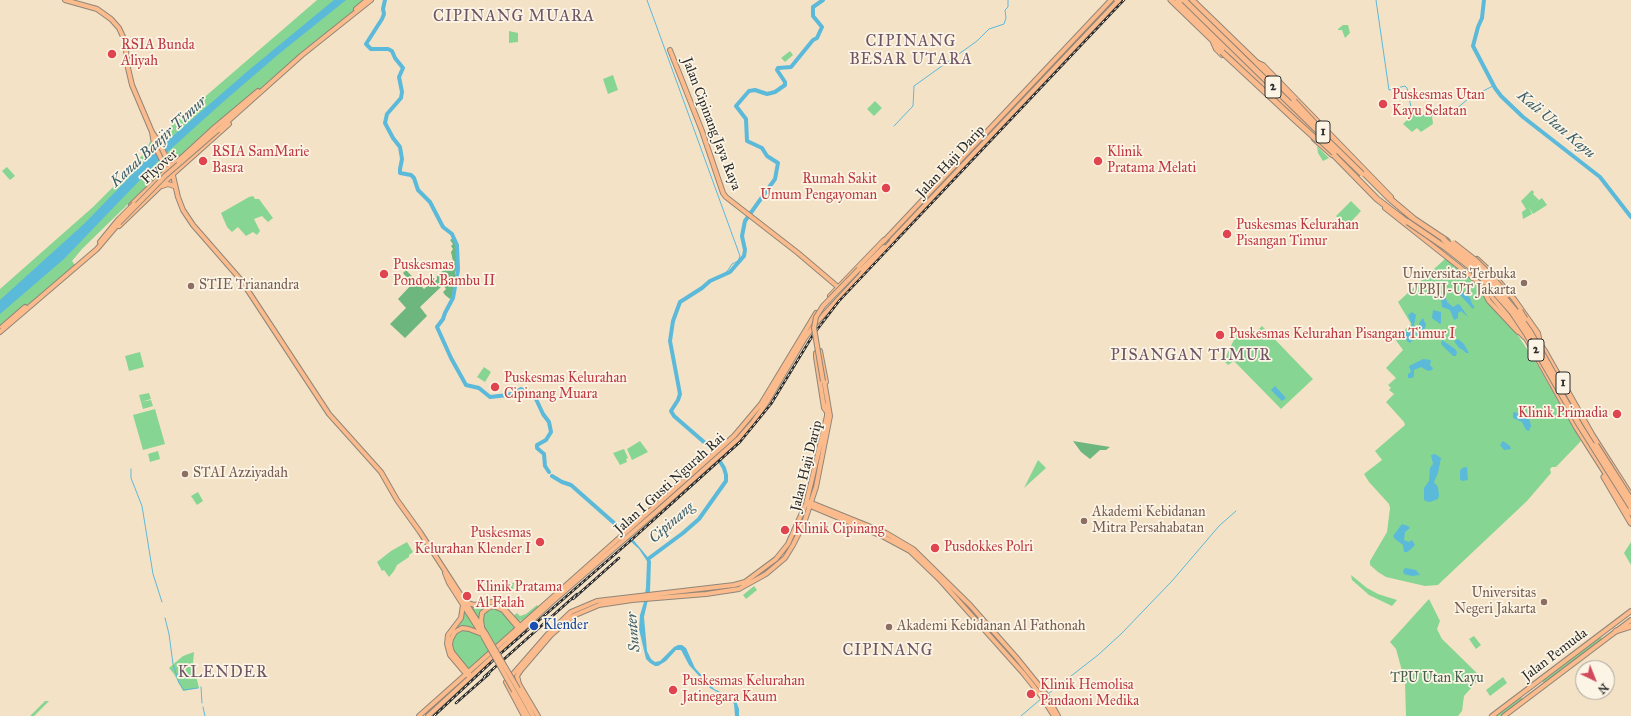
<!DOCTYPE html>
<html>
<head>
<meta charset="utf-8">
<style>
	body { margin:0 }
	#map { position:relative; width:1631px; height:716px; overflow:hidden; background:#f4e2c7; font-family:"IM FELL Great Primer",serif }
	canvas { display:block }
	.north { position:absolute; left:1575px; top:660px; width:40px; height:40px; box-sizing:border-box; background:#fcf5e5; border:1px solid #a8a49b; border-radius:50%; rotate:137deg; font-size:11px; font-weight:700; line-height:16px; text-align:center; color:#2b2b2b }
	.north::after { content:''; display:block; margin:auto; width:14px; height:18px; background:#d1495b; clip-path:polygon(50% 0,100% 100%,50% 72%,0 100%) }
</style>
</head>
<body>
<div id="map">
<canvas width="1631" height="716"></canvas>
<div class="north">N</div>
</div>
<script>
const g = document.querySelector('canvas').getContext('2d');
g.lineJoin = 'round';
function fillPath(path, color) {
  g.fillStyle = color;
  g.fill(path, 'evenodd');
}
function poly(rows) {
  const path = new Path2D();
  for (const r of rows) {
    path.moveTo(r[0], r[1]);
    for (let i = 2; i < r.length; i += 2) path.lineTo(r[i], r[i + 1]);
  }
  return path;
}
function trace(path, color, width, dash) {
  g.strokeStyle = color;
  g.lineWidth = width;
  g.lineCap = dash ? 'butt' : 'round';
  g.setLineDash(dash || []);
  g.stroke(path);
}
function drawText(font, color, halo, rows, align = 'center') {
  g.font = font + ' "IM FELL Great Primer",serif';
  g.lineWidth = 3.5;
  g.setLineDash([]);
  g.textBaseline = 'middle';
  g.strokeStyle = halo;
  g.fillStyle = color;
  for (const [text, x, y, turn = 0] of rows) {
    g.save();
    g.translate(x, y);
    g.rotate((+turn || 0) * Math.PI / 180);
    g.textAlign = isNaN(turn) ? turn : align;
    if (halo) g.strokeText(text, 0, 0);
    g.fillText(text, 0, 0);
    g.restore();
  }
}
fillPath(poly([
	[317,0,367,0,299,55,175,163,170,162,156,139],
	[1111,3,1113,5,1059,62,1058,60],
	[1343,25,1348,25,1350,33,1345,38,1342,30,1338,30,1338,29],
	[509,31,518,33,518,42,509,43],
	[790,51,793,55,785,62,781,58],
	[613,75,618,90,608,94,603,79],
	[1040,79,1042,80,961,166,959,164],
	[875,101,882,108,874,116,867,109],
	[1412,110,1417,115,1432,116,1433,124,1421,132,1417,128,1412,132,1403,124,1409,118,1406,114],
	[153,140,165,166,161,172,82,249,72,261,75,265,6,324,0,326,0,289,93,207,124,176,145,152,150,142],
	[1317,146,1329,158,1323,161,1318,153],
	[7,167,15,176,10,180,2,171],
	[941,182,943,184,883,248,878,251,881,244],
	[1532,190,1534,192,1533,194,1539,200,1531,206,1542,198,1547,205,1533,214,1529,207,1532,214,1523,219,1522,212,1526,209,1521,201],
	[253,196,255,199,259,199,273,218,268,222,262,216,254,219,260,231,257,235,253,232,246,236,238,227,232,232,227,227,221,213,249,197],
	[1351,201,1361,211,1346,227,1336,216],
	[1446,258,1478,285,1489,301,1519,337,1537,364,1581,441,1556,467,1552,467,1550,469,1551,473,1527,501,1441,582,1438,585,1425,586,1386,577,1378,572,1370,565,1370,561,1387,532,1390,508,1389,504,1369,482,1364,474,1382,460,1375,451,1405,425,1404,422,1386,402,1394,394,1389,390,1391,388,1388,385,1396,378,1386,368,1403,350,1395,339,1411,324,1398,302],
	[1262,326,1313,379,1281,409,1234,361,1228,365,1224,361,1238,331,1251,337],
	[140,352,144,367,129,371,125,356],
	[484,367,491,372,485,382,477,377],
	[771,388,773,390,762,405,736,437,674,494,673,493,734,436],
	[149,393,151,399,141,402,139,395],
	[151,400,153,406,143,409,141,402],
	[155,409,165,444,143,450,133,415],
	[640,441,648,452,632,460,627,449],
	[624,449,628,458,626,459,627,462,620,465,613,453],
	[158,451,160,459,150,462,148,454],
	[1038,460,1046,468,1024,488],
	[198,492,203,501,197,505,191,496],
	[407,542,413,552,409,555,409,557,397,565,394,571,389,577,384,570,382,571,377,562,391,551],
	[1631,542,1631,565,1624,553],
	[1351,575,1367,588,1378,594,1397,600,1392,606,1369,595,1352,580],
	[502,582,514,583,513,589,502,588],
	[754,586,757,590,746,599,743,595],
	[1429,599,1440,621,1437,629,1442,639,1481,677,1464,696,1462,711,1458,716,1406,716,1405,682,1396,649,1390,642],
	[465,602,471,605,499,603,512,617,517,613,520,616,526,614,537,605,540,608,525,622,519,620,521,622,512,631,520,630,498,650,496,647,494,648],
	[463,605,491,651,475,666,469,668,464,672,447,640,457,624],
	[1474,636,1481,645,1476,649,1469,639],
	[1600,637,1602,639,1544,683,1542,681],
	[194,652,193,663,199,688,183,691,174,674,169,668,183,656],
	[1503,677,1507,683,1490,696,1486,690],
	[469,679,473,679,434,716,428,716],
	[1521,697,1523,699,1500,716,1496,716],
	[45,701,49,701,34,716,30,716]
]), '#87d593');
fillPath(poly([
	[453,238,457,245,458,264,455,273,455,283,452,297,450,299,445,295,443,292,446,289,443,285,420,307,427,316,405,338,390,324,406,308,398,299,412,284,403,273,406,270,424,289,453,261,451,252,453,249,451,246,453,244,450,240],
	[1073,441,1110,447,1106,450,1100,450,1090,459,1081,452]
]), '#6db67d');
fillPath(poly([
	[334,0,346,0,280,53,223,102,163,156,64,259,0,314,0,300,85,223,151,155,249,70],
	[1459,291,1463,291,1470,298,1472,304,1474,306,1474,309,1472,308,1459,294],
	[1443,297,1446,298,1447,302,1453,307,1458,304,1460,305,1468,317,1461,311,1458,313,1458,318,1454,320,1450,310,1442,307,1441,299],
	[1433,310,1441,312,1441,323,1440,324,1432,318],
	[1412,312,1416,315,1414,325,1417,333,1416,336,1410,343,1407,341,1404,334,1410,329,1412,325,1408,315],
	[1423,318,1426,325,1423,332,1421,333,1419,323],
	[1458,339,1464,344,1469,353,1466,353,1463,350,1459,348,1454,341],
	[1442,340,1455,349,1457,352,1456,356,1453,356,1441,344],
	[1423,359,1431,360,1430,365,1433,368,1432,370,1428,371,1421,367,1414,370,1414,376,1412,378,1408,378,1408,374,1411,372,1409,366],
	[1275,386,1286,398,1282,401,1271,390],
	[1515,412,1521,415,1526,412,1528,414,1531,426,1529,431,1526,430,1522,422,1513,418,1513,413],
	[1503,441,1510,446,1511,449,1504,450,1500,445],
	[1435,454,1441,458,1438,473,1434,482,1438,487,1439,495,1438,499,1430,502,1425,501,1424,499,1424,488,1429,481,1430,468,1433,464,1431,455],
	[1467,467,1468,480,1462,481,1460,479,1460,471,1462,468],
	[1402,524,1408,526,1410,528,1405,532,1404,540,1409,542,1412,540,1415,545,1410,550,1407,552,1404,552,1403,545,1395,539,1393,536],
	[630,536,651,561,650,591,644,617,647,651,651,659,655,662,660,661,674,647,678,645,682,645,686,648,695,668,714,689,733,698,736,701,739,709,739,716,735,716,734,704,731,700,710,688,689,665,681,650,676,650,666,661,658,666,655,666,650,663,646,659,639,629,640,615,644,602,646,587,647,561,639,549,627,538],
	[1405,568,1416,570,1420,575,1412,576,1404,574,1403,571]
]), '#5bb9d9');
trace(poly([
	[647,0,740,256,738,261,732,264,724,276],
	[1376,0,1389,90,1405,86,1407,88,1411,107],
	[1469,98,1493,86],
	[1413,109,1418,114,1426,116,1435,115,1443,111,1455,110,1468,99],
	[894,126,913,106,914,86,977,41,989,29,1004,24,1006,18,1005,10,1008,7,1008,0],
	[131,469,131,478,142,506,153,574,162,602],
	[165,618,169,634,173,664,179,683,184,690,198,688],
	[201,687,202,703],
	[1048,694,1098,655,1121,634,1172,581,1219,526,1236,511],
	[203,707,205,716],
	[1021,716,1042,698]
]), '#5bb9d9', 1);
trace(poly([
	[385,0,383,9,384,14,382,19,366,44,371,49,388,49,392,51,395,58,403,68,399,77,402,92,401,98,387,114,385,123,393,138,400,147,402,159,400,169,400,173,411,175,414,178,418,190,430,202,443,227,452,234,457,245,458,270,453,298,445,313,443,319,437,327,451,358,466,385,479,388,490,397,508,395,521,389,529,392,536,399,543,414,549,422,551,432,546,440,537,445,537,448,544,454,545,466,549,472],
	[1484,0,1482,18,1478,27,1473,46,1495,88,1501,96,1523,117,1600,177,1631,217],
	[552,476,562,482,571,485,622,530],
	[648,559,683,533,699,519,726,481,726,475,724,468,712,449,674,416,671,411,678,400,680,394,670,341,673,321,680,302,702,288,710,281,730,272,744,256,745,250,742,236,745,221,775,179,778,163,767,156,762,148,747,141,746,119,736,106,749,91,755,90,767,94,775,92,785,85,785,82,777,70,778,68,791,67,813,40,817,38,822,27,813,16,813,7,823,0]
]), '#5bb9d9', 4);
const major = poly([
	[65,0,97,9,111,19,119,28,125,41,128,68,132,85,152,132,154,144,169,175],
	[356,9,367,0],
	[1213,42,1216,49,1222,55],
	[670,50,702,131,723,193,726,197,798,253,838,287],
	[1256,62,1263,65,1391,197],
	[215,127,258,91],
	[218,130,302,55,371,0],
	[152,132,158,141,171,167,178,197,183,210,193,225,241,280,329,414,381,472,397,500,420,532,486,634],
	[1314,139,1332,155],
	[162,186,168,184,174,186,174,184],
	[131,205,180,158],
	[1385,208,1472,277,1480,284,1489,301,1518,332],
	[119,226,173,174,229,124,227,122],
	[892,240,1119,0],
	[100,242,118,220],
	[883,242,1111,0],
	[1477,259,1491,272,1514,299,1538,333,1540,343],
	[860,271,884,247],
	[830,296,884,240],
	[2,327,25,307],
	[0,332,97,249,119,223],
	[826,382,820,351,816,353,816,357,824,408,827,412],
	[809,502,886,533,913,549,970,605,1016,657,1045,693,1058,716],
	[808,505,884,537,910,551,939,579,1023,673,1042,697,1054,716],
	[445,573,449,583,481,633],
	[466,602,474,605,492,602,500,604,521,627],
	[463,605,461,618,448,635,447,644,450,655,467,675],
	[482,626,481,620,482,613,488,608,494,606,503,610,519,629],
	[469,673,452,652,450,645,451,639,455,632,462,628,469,629,482,634],
	[518,689,533,716],
	[514,691,528,716],
	[419,716,734,436,761,404,816,313],
	[428,716,552,602,663,506,738,439,753,422,767,402,805,338,816,323,894,239],
	[524,716,506,682,547,635,571,612,597,601,734,585,745,582,776,559,788,544,806,504,827,416,827,405],
	[538,716,519,684,517,676,521,670,551,635,573,616,599,605,632,600,706,594,739,589,766,574,785,558,793,545,804,523,816,487,830,416,824,380],
	[1492,716,1631,611],
	[1504,716,1631,620]
]);
const highway = poly([
	[1117,0,1118,1],
	[1171,0,1227,54],
	[1178,0,1320,140],
	[1192,0,1256,62,1263,71,1296,105],
	[1318,128,1350,159],
	[1330,151,1377,199,1411,225],
	[1361,170,1389,198,1414,219,1447,241],
	[1482,283,1520,332,1525,337],
	[1525,319,1534,332],
	[1531,331,1545,352,1592,435,1631,496],
	[1526,337,1577,428,1631,513],
	[1604,477,1631,523],
	[1616,631,1631,626]
]);
trace(major, '#908679', 6);
trace(highway, '#908679', 7);
trace(major, '#fbbb8c', 4);
trace(highway, '#fbbb8c', 5);
const rail = poly([
	[573,599,619,558],
	[484,677,577,594],
	[456,703,489,674],
	[434,716,500,654,629,542,740,442,771,404,813,335,839,301,1124,0]
]);
trace(rail, '#2b2b2b', 2.5);
trace(rail, '#fcf5e5', 1, [3]);
const majorBridge = poly([
	[178,161,215,127],
	[118,220,134,204],
	[119,223,165,176,218,130],
	[823,381,814,328,816,317,823,306,859,269],
	[486,634,518,689],
	[483,636,514,691]
]);
const highwayBridge = poly([
	[1184,0,1362,174],
	[1222,52,1294,119,1316,139,1321,141,1334,153],
	[1294,101,1318,127],
	[1408,222,1446,248,1469,266,1483,279,1512,312,1526,333,1580,426,1631,507],
	[1444,240,1488,278,1514,309,1530,332,1557,380],
	[1453,243,1476,261,1489,274,1507,295],
	[1520,311,1525,319],
	[1596,445,1631,500]
]);
trace(majorBridge, '#908679', 6, []);
trace(highwayBridge, '#908679', 7, []);
trace(majorBridge, '#fbbb8c', 4);
trace(highwayBridge, '#fbbb8c', 5);
for (const [x, y, r, color] of [
	[112,54,5,"#e0444e"],
	[1383,104,5,"#e0444e"],
	[203,161,5,"#e0444e"],
	[1098,161,5,"#e0444e"],
	[886,188,5,"#e0444e"],
	[1227,234,5,"#e0444e"],
	[384,274,5,"#e0444e"],
	[1524,283,4,"#8d6e63"],
	[191,286,4,"#8d6e63"],
	[1220,335,5,"#e0444e"],
	[495,387,5,"#e0444e"],
	[1617,414,5,"#e0444e"],
	[185,474,4,"#8d6e63"],
	[1084,521,4,"#8d6e63"],
	[785,530,5,"#e0444e"],
	[540,542,5,"#e0444e"],
	[935,548,5,"#e0444e"],
	[467,596,5,"#e0444e"],
	[1544,602,4,"#8d6e63"],
	[534,626,5,"#1a4fb4"],
	[889,627,4,"#8d6e63"],
	[673,690,5,"#e0444e"],
	[1031,694,5,"#e0444e"]
]) {
  const dot = new Path2D();
  dot.arc(x, y, r, 0, 2 * Math.PI);
  g.fillStyle = color;
  g.fill(dot);
  trace(dot, '#fcf5e5', 1.5);
}
for (const [x, y, w] of [
	[1273,87,16],
	[1323,132,14],
	[1536,350,16],
	[1563,383,14]
]) {
  const box = new Path2D();
  box.roundRect(x - w / 2, y - 11, w, 22, 3);
  g.fillStyle = '#fcf5e5';
  g.fill(box);
  trace(box, '#2b2b2b', 1);
}
drawText('bold 13px', '#2b2b2b', null, [
	["2",1273,87],
	["1",1323,132],
	["2",1536,350],
	["1",1563,383]
]);
drawText('14px', '#be3a42', '#fcf5e5', [
	["RSIA Bunda",121,46],
	["Aliyah",121,62],
	["Puskesmas Utan",1392,96],
	["Kayu Selatan",1392,112],
	["RSIA SamMarie",212,153],
	["Basra",212,169],
	["Klinik",1107,153],
	["Pratama Melati",1107,169],
	["Rumah Sakit",877,180,"right"],
	["Umum Pengayoman",877,196,"right"],
	["Puskesmas Kelurahan",1236,226],
	["Pisangan Timur",1236,242],
	["Puskesmas",393,266],
	["Pondok Bambu II",393,282],
	["Puskesmas Kelurahan Pisangan Timur I",1229,335],
	["Puskesmas Kelurahan",504,379],
	["Cipinang Muara",504,395],
	["Klinik Primadia",1608,414,"right"],
	["Klinik Cipinang",794,530],
	["Puskesmas",531,534,"right"],
	["Kelurahan Klender I",531,550,"right"],
	["Pusdokkes Polri",944,548],
	["Klinik Pratama",476,588],
	["Al Falah",476,604],
	["Puskesmas Kelurahan",682,682],
	["Jatinegara Kaum",682,698],
	["Klinik Hemolisa",1040,686],
	["Pandaoni Medika",1040,702]
], 'left');
drawText('14px', '#2b2b2b', '#fcf5e5', [
	["Jalan Cipinang Jaya Raya",711,124,69],
	["Jalan Haji Darip",951,162,-47],
	["Flyover",160,167,-43],
	["Jalan Haji Darip",807,466,-76],
	["Jalan I Gusti Ngurah Rai",670,484,-42],
	["Jalan Pemuda",1555,655,-37]
]);
drawText('14px', '#785e54', '#fcf5e5', [
	["Universitas Terbuka",1516,275,"right"],
	["UPBJJ-UT Jakarta",1516,291,"right"],
	["STIE Trianandra",199,286],
	["STAI Azziyadah",193,474],
	["Akademi Kebidanan",1092,513],
	["Mitra Persahabatan",1092,529],
	["Universitas",1536,594,"right"],
	["Negeri Jakarta",1536,610,"right"],
	["Akademi Kebidanan Al Fathonah",897,627]
], 'left');
drawText('14px', '#164399', '#fcf5e5', [
	["Klender",543,626]
], 'left');
drawText('14px', '#475e4a', '#fcf5e5', [
	["TPU Utan Kayu",1437,679]
]);
drawText('italic 15px', '#3c5d68', '#fcf5e5', [
	["Kali Utan Kayu",1556,125,40],
	["Kanal Banjir Timur",159,142,-43],
	["Cipinang",672,523,-41],
	["Sunter",634,632,-95]
]);
g.letterSpacing = '1px';
drawText('16px', '#6d5364', '#fcf5e5', [
	["CIPINANG MUARA",514,17],
	["CIPINANG",911,42],
	["BESAR UTARA",911,60],
	["PISANGAN TIMUR",1191,356],
	["CIPINANG",888,651],
	["KLENDER",223,673]
]);
g.letterSpacing = '0px';
</script>
</body>
</html>
